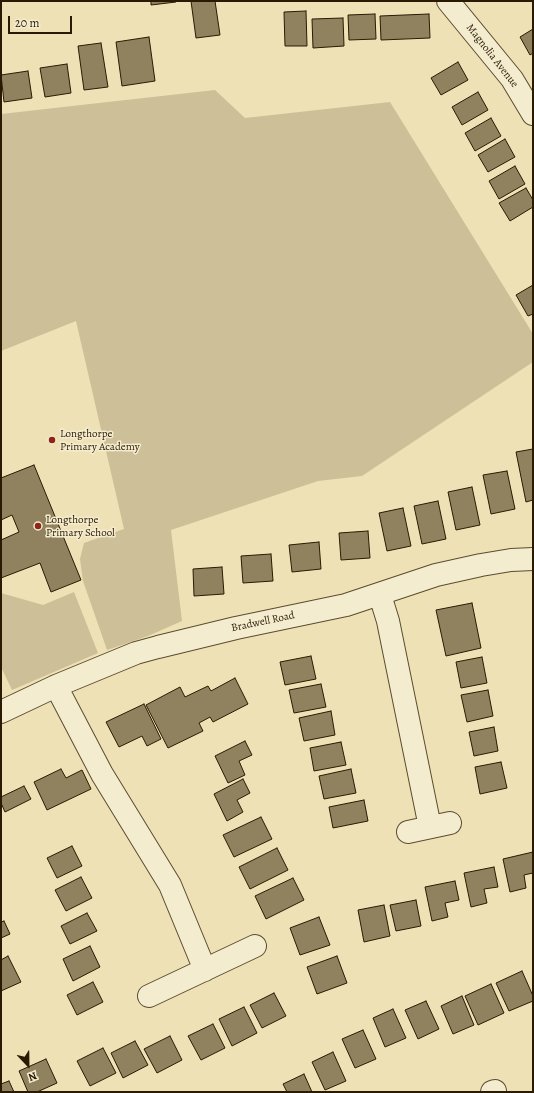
<!DOCTYPE html>
<html>
<head>
<meta charset="utf-8">
<style>
	body { margin:0 }
	#map { position:relative; width:534px; height:1093px; overflow:hidden; background:#eee1b5; font-family:Alegreya,serif }
	canvas { display:block }
	.frame { position:absolute; inset:0; border:2px solid #2a1a02; pointer-events:none }
	.north { position:absolute; left:8px; top:1045px; width:40px; height:40px; -webkit-text-stroke:3px #f4eccf; paint-order:stroke; rotate:158deg; font-size:11px; font-weight:700; line-height:16px; text-align:center; color:#2a1a02 }
	.north::after { content:''; display:block; margin:auto; width:14px; height:18px; background:#2a1a02; clip-path:polygon(50% 0,100% 100%,50% 72%,0 100%) }
	.scale { position:absolute; left:8px; top:16px; width:64px; height:18px; box-sizing:border-box; border:2px solid #2a1a02; border-top:0; padding-left:5px; font-size:12px; line-height:14px; white-space:nowrap; color:#2a1a02; -webkit-text-stroke:3px #f4eccf; paint-order:stroke }
</style>
</head>
<body>
<div id="map">
<canvas width="534" height="1093"></canvas>
<div class="frame"></div>
<div class="north">N</div>
<div class="scale">20 m</div>
</div>
<script>
const g = document.querySelector('canvas').getContext('2d');
g.lineJoin = 'round';
function fillPath(path, color) {
  g.fillStyle = color;
  g.fill(path, 'evenodd');
}
function poly(rows) {
  const path = new Path2D();
  for (const r of rows) {
    path.moveTo(r[0], r[1]);
    for (let i = 2; i < r.length; i += 2) path.lineTo(r[i], r[i + 1]);
  }
  return path;
}
function trace(path, color, width, dash) {
  g.strokeStyle = color;
  g.lineWidth = width;
  g.lineCap = dash ? 'butt' : 'round';
  g.setLineDash(dash || []);
  g.stroke(path);
}
function drawText(font, color, halo, rows, align = 'center') {
  g.font = font + ' Alegreya,serif';
  g.lineWidth = 3;
  g.setLineDash([]);
  g.textBaseline = 'middle';
  g.strokeStyle = halo;
  g.fillStyle = color;
  for (const [text, x, y, turn = 0] of rows) {
    g.save();
    g.translate(x, y);
    g.rotate((+turn || 0) * Math.PI / 180);
    g.textAlign = isNaN(turn) ? turn : align;
    if (halo) g.strokeText(text, 0, 0);
    g.fillText(text, 0, 0);
    g.restore();
  }
}
fillPath(poly([
	[215,90,245,118,390,102,533,334,533,362,362,476,318,481,171,530,182,621,148,636,107,650,83,581,80,559,84,543,124,529,76,321,1,351,1,114],
	[74,592,98,653,12,690,1,667,1,593,43,605]
]), '#cdbf97');
const building = poly([
	[151,1,176,1,176,2,151,5,151,1],
	[191,1,215,1,220,35,196,38,191,1],
	[306,11,307,46,285,46,284,12,306,11],
	[375,14,376,39,349,40,348,15,375,14],
	[429,14,430,38,381,40,380,16,429,14],
	[343,18,344,46,313,48,312,19,343,18],
	[533,29,533,53,530,55,520,37,533,29],
	[149,37,155,81,122,86,116,42,149,37],
	[101,43,108,87,84,90,78,46,101,43],
	[458,62,468,80,441,95,431,78,458,62],
	[67,64,71,93,45,97,40,68,67,64],
	[28,71,32,98,4,102,1,75,28,71],
	[478,92,488,110,462,125,452,107,478,92],
	[491,118,501,136,475,151,465,133,491,118],
	[505,139,515,157,488,172,478,155,505,139],
	[515,166,525,184,499,199,489,181,515,166],
	[526,188,533,200,533,207,510,221,499,203,526,188],
	[533,285,533,314,528,316,516,295,533,285],
	[533,449,533,500,526,502,516,452,533,449],
	[34,465,81,580,51,592,40,563,1,578,1,540,19,532,12,515,1,520,1,478,34,465],
	[507,471,515,509,491,514,483,475,507,471],
	[472,487,480,525,456,530,448,492,472,487],
	[438,501,446,539,422,544,414,506,438,501],
	[403,508,411,546,387,551,379,513,403,508],
	[368,531,370,558,341,560,339,533,368,531],
	[319,542,321,569,292,572,289,545,319,542],
	[271,554,273,581,243,583,241,556,271,554],
	[222,567,224,594,194,596,193,569,222,567],
	[472,603,481,648,446,656,436,610,472,603],
	[311,656,316,679,285,685,280,662,311,656],
	[482,657,487,683,461,688,456,662,482,657],
	[235,678,248,704,213,722,210,717,199,723,203,731,168,748,146,705,180,687,185,697,208,686,211,691,235,678],
	[321,684,326,707,294,713,289,690,321,684],
	[488,690,493,716,467,722,461,695,488,690],
	[144,704,161,739,147,746,142,736,119,747,106,722,144,704],
	[331,711,335,735,304,741,299,718,331,711],
	[494,727,498,751,474,756,469,732,494,727],
	[245,741,252,755,239,761,245,775,228,783,215,756,245,741],
	[341,742,346,765,314,771,310,748,341,742],
	[501,762,507,788,480,794,475,767,501,762],
	[61,769,66,778,82,770,91,789,47,810,34,782,61,769],
	[351,769,356,793,324,799,319,776,351,769],
	[243,779,250,793,237,800,243,812,227,821,214,794,243,779],
	[24,786,31,799,5,812,1,803,1,797,24,786],
	[364,800,368,821,333,828,329,807,364,800],
	[261,817,272,839,234,857,223,835,261,817],
	[72,846,82,866,57,878,47,858,72,846],
	[277,848,288,870,250,889,239,867,277,848],
	[533,852,533,873,524,875,526,888,510,892,503,859,533,852],
	[494,867,498,887,484,889,487,903,471,907,464,873,494,867],
	[81,877,92,898,66,911,55,890,81,877],
	[293,878,304,900,266,919,255,896,293,878],
	[455,881,459,900,445,903,448,917,432,921,425,887,455,881],
	[416,900,421,926,396,931,390,905,416,900],
	[384,905,390,936,364,942,358,910,384,905],
	[87,913,97,931,70,944,61,926,87,913],
	[319,917,330,945,300,955,290,928,319,917],
	[4,921,10,934,1,938,1,922,4,921],
	[90,946,100,967,73,981,63,959,90,946],
	[8,956,21,982,1,991,1,960,8,956],
	[337,956,347,983,317,994,307,967,337,956],
	[522,971,533,996,533,1001,509,1011,496,983,522,971],
	[93,982,103,1002,77,1015,67,995,93,982],
	[491,984,504,1013,478,1025,465,996,491,984],
	[274,993,286,1016,262,1028,250,1005,274,993],
	[462,996,474,1025,453,1034,441,1006,462,996],
	[426,1001,439,1029,418,1039,405,1010,426,1001],
	[244,1007,257,1033,232,1046,219,1019,244,1007],
	[393,1009,406,1038,385,1047,373,1018,393,1009],
	[213,1024,225,1048,201,1060,188,1036,213,1024],
	[363,1030,376,1059,355,1068,342,1039,363,1030],
	[170,1036,182,1060,157,1073,144,1049,170,1036],
	[135,1041,148,1065,123,1078,111,1053,135,1041],
	[103,1048,116,1073,90,1086,77,1061,103,1048],
	[333,1052,346,1081,325,1090,312,1062,333,1052],
	[46,1059,57,1083,37,1092,28,1092,19,1071,46,1059],
	[304,1074,312,1092,287,1092,283,1084,304,1074],
	[9,1081,14,1092,1,1092,1,1084,9,1081]
]);
fillPath(building, '#90815f');
trace(building, '#2a1a02', 1);
const minor = poly([
	[448,1,512,79,533,114],
	[380,595,388,621,430,827],
	[56,686,102,774,170,885,205,970],
	[1,712,56,686,136,653,158,647,236,628,346,605,436,575,481,565,511,560,533,559],
	[408,832,450,823],
	[149,996,255,946],
	[492,1092,495,1091]
]);
trace(minor, '#5b4c2f', 24);
trace(minor, '#f4eccf', 22);
for (const [x, y, r, color] of [
	[52,440,4,"#8f2418"],
	[38,526,4,"#8f2418"]
]) {
  const dot = new Path2D();
  dot.arc(x, y, r, 0, 2 * Math.PI);
  g.fillStyle = color;
  g.fill(dot);
  trace(dot, '#f4eccf', 1.5);
}
drawText('11px', '#2a1a02', '#f4eccf', [
	["Magnolia Avenue",492,56,52],
	["Bradwell Road",263,622,-12]
]);
drawText('11px', '#2a1a02', '#f4eccf', [
	["Longthorpe",60,434],
	["Primary Academy",60,447],
	["Longthorpe",46,520],
	["Primary School",46,533]
], 'left');
</script>
</body>
</html>
